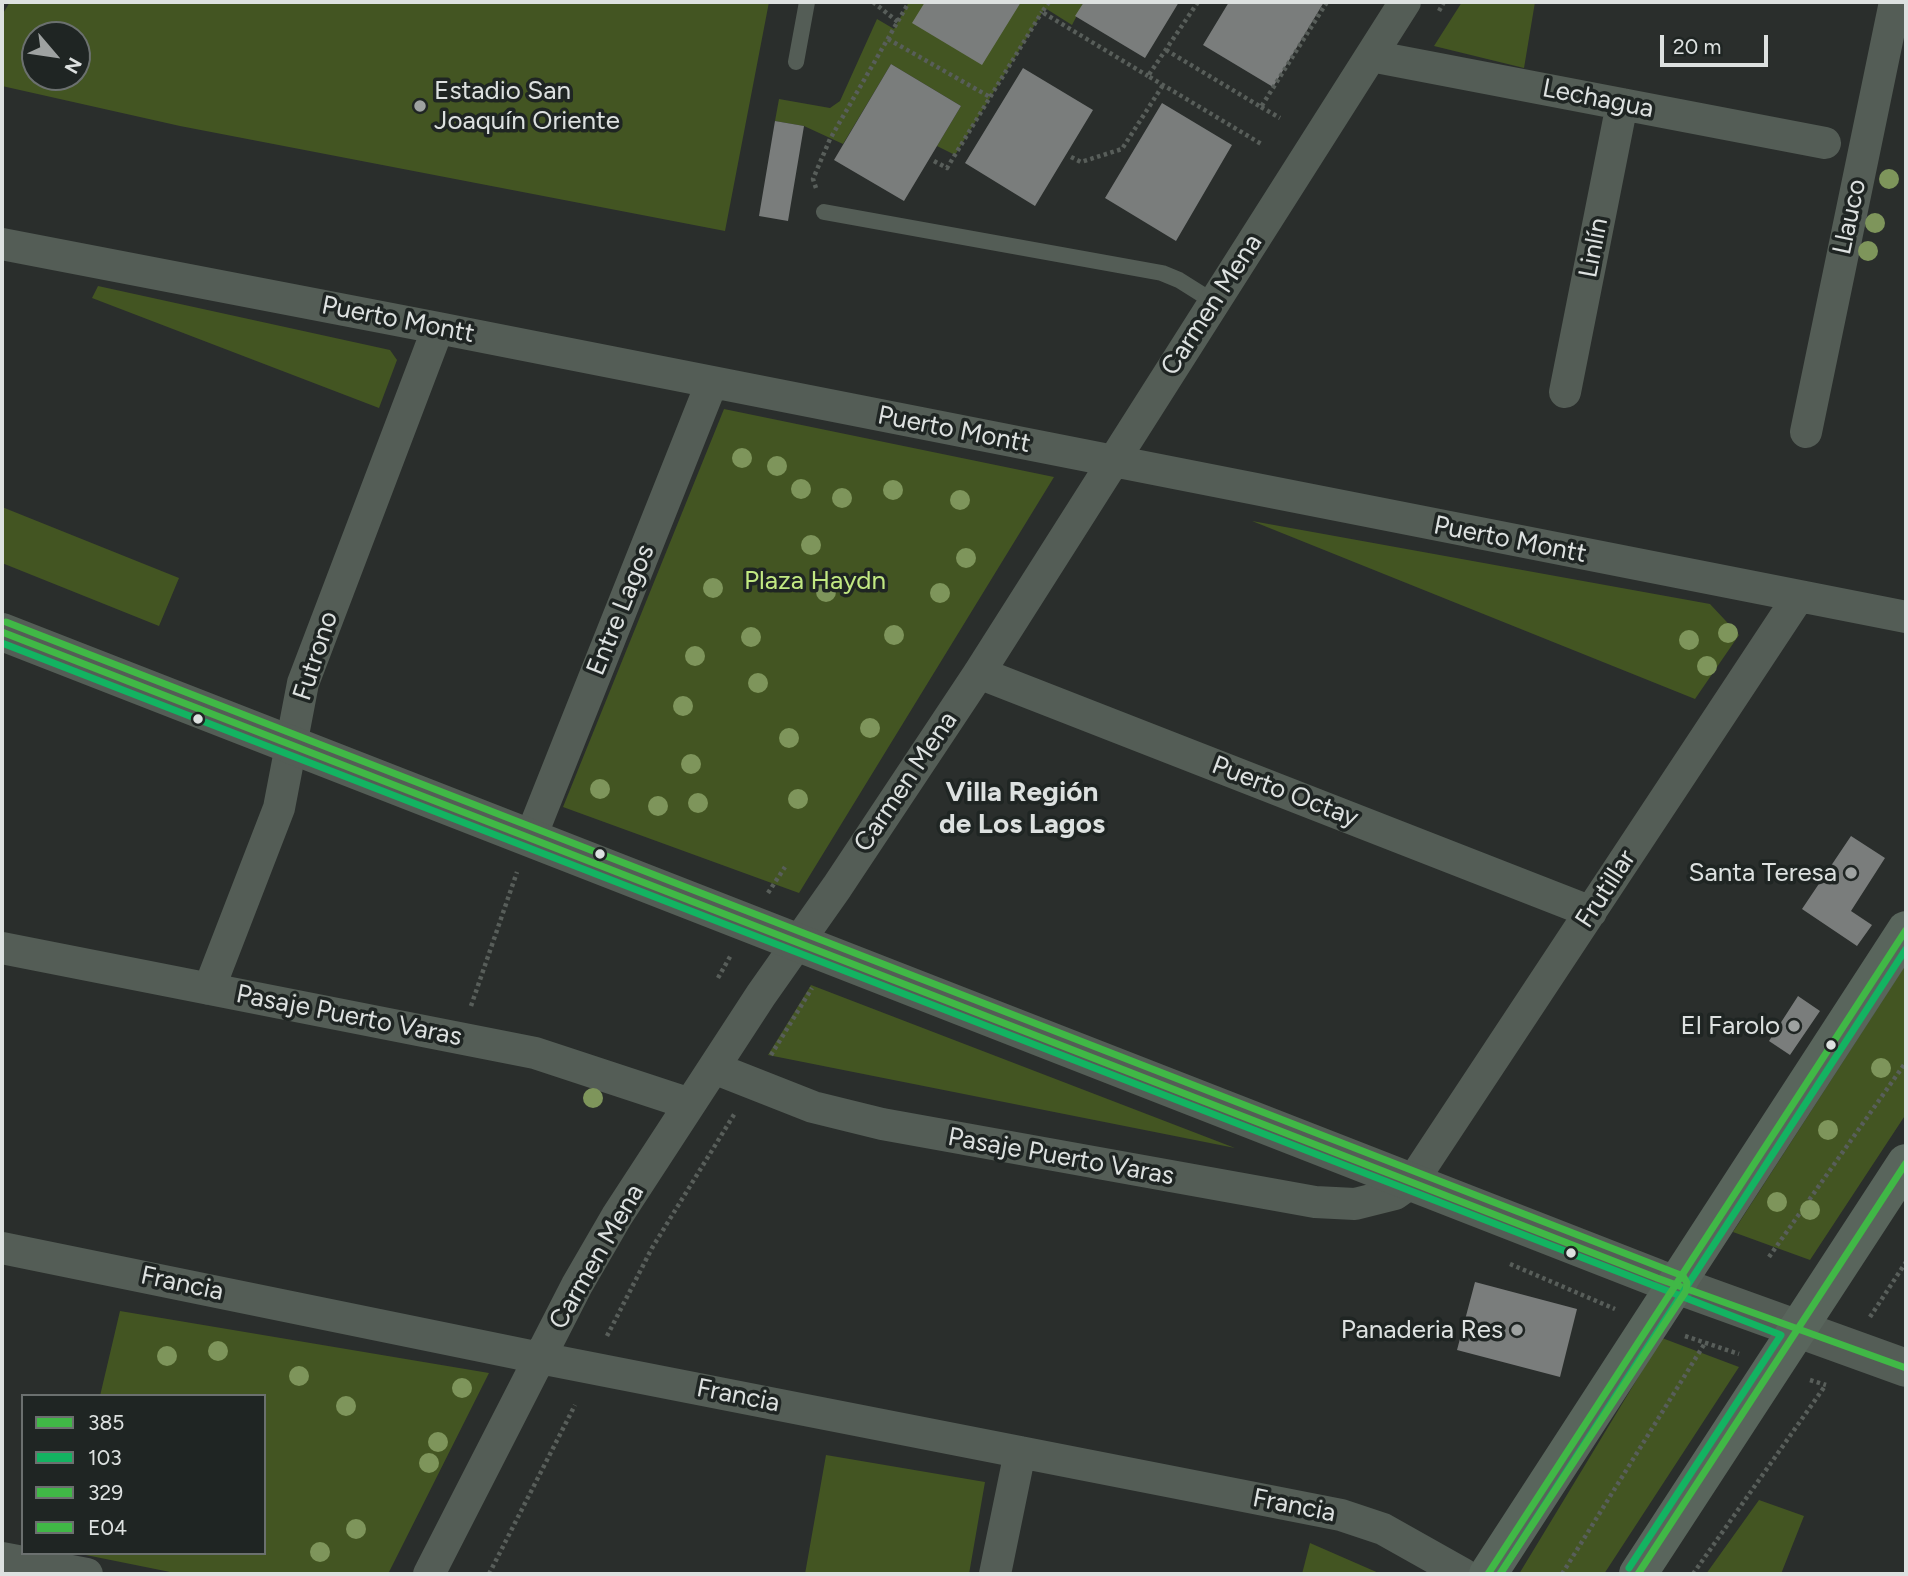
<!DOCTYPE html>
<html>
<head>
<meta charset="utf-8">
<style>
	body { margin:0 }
	#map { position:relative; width:1908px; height:1576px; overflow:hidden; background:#2a2e2c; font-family:Figtree,sans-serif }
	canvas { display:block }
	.frame { position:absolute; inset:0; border:4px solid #dde1e0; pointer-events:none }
	.legend { position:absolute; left:21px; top:1394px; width:245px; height:161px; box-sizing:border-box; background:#1f2523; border:2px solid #6b706f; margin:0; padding:9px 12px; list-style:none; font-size:21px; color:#dde1e0 }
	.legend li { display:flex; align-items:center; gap:14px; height:35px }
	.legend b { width:35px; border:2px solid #6b706f }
	.north { position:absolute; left:21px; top:21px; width:70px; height:70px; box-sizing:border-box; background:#1f2523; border:2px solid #6b706f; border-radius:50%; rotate:119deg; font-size:19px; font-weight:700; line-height:28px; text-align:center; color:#dde1e0 }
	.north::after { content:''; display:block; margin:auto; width:24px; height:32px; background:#9ea2a1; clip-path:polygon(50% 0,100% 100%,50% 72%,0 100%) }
	.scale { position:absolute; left:1660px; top:35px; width:108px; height:32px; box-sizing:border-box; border:4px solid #dde1e0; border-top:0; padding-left:9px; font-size:21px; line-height:24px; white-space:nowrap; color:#dde1e0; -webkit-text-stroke:5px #1f2523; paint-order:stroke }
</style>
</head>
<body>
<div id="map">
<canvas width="1908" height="1576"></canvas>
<div class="frame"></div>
<ul class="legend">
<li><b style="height:9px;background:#40b846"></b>385</li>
<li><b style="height:9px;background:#13b361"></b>103</li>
<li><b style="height:9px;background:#40b846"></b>329</li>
<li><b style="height:9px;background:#40b846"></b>E04</li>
</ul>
<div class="north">N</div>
<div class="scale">20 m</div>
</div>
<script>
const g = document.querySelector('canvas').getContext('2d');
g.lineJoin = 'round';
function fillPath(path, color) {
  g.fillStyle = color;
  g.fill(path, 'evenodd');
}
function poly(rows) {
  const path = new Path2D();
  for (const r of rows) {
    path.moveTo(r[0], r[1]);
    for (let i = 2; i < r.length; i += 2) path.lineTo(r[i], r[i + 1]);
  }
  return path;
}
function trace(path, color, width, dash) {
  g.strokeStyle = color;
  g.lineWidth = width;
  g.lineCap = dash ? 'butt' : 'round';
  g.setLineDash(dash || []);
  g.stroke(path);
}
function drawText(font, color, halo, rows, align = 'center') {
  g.font = font + ' Figtree,sans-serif';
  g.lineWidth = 7;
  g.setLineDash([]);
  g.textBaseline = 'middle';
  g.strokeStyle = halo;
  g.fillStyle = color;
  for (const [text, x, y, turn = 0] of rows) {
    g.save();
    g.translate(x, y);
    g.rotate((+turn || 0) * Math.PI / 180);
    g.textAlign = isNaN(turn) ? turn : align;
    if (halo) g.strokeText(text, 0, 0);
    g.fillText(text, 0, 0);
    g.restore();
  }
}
fillPath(poly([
	[10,2,769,2,725,231,180,126,2,86,2,15],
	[35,35,77,35,77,77,35,77],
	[909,2,1084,2,1072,25,1045,8,955,155,937,146,961,106,891,64,843,144,804,126,775,121,779,99,830,108,840,101,877,19,894,29],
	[1462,2,1535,2,1524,68,1434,46],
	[98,286,390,350,397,360,379,408,92,298],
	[724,409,1054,477,799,893,563,807],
	[2,507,179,578,159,626,2,563],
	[1252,521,1710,604,1739,635,1695,699],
	[1906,964,1906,1114,1810,1260,1733,1232],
	[811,985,1235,1148,768,1055],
	[120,1311,489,1373,388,1574,180,1574,76,1553,264,1553,264,1396,100,1396],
	[1662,1338,1739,1367,1604,1574,1519,1574],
	[826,1455,985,1482,969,1574,805,1574],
	[1759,1500,1804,1516,1781,1574,1706,1574],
	[1310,1543,1381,1574,1302,1574]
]), '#435522');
fillPath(poly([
	[925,2,1021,2,982,65,912,23],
	[1084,2,1179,2,1145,58,1075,16],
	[1229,2,1324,2,1273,87,1203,45],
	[891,64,961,106,904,201,834,160],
	[1023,68,1093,110,1035,206,965,163],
	[1162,103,1232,145,1176,241,1105,198],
	[775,121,804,126,788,221,759,216],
	[1851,836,1885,858,1851,911,1872,925,1857,946,1802,909],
	[1798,996,1820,1011,1790,1055,1769,1041],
	[1475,1282,1577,1309,1560,1377,1457,1350]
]), '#7a7d7c');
trace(poly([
	[873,2,898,22],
	[1049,2,1042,12,1148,76],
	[1198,2,1148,76,1263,145],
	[1439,11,1444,2],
	[888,39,990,97],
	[1166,50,1261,107,1327,2],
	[1261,107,1280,118],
	[1071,157,1081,162,1122,149,1163,85],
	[934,161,947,168,1042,12],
	[816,188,813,179,830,139,909,2],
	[768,893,785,867],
	[718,978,731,955],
	[471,1006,517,872],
	[771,1055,812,988],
	[1769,1257,1906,1062],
	[1510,1264,1615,1309],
	[1870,1317,1906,1262],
	[607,1336,652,1248,735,1113],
	[1685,1336,1739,1354],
	[1810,1380,1826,1385],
	[489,1574,575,1405],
	[1562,1574,1705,1343],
	[1693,1574,1825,1386]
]), '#585e5a', 4.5, [3.5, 3.5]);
trace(poly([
	[796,62,807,2],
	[824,212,1162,273,1179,280,1214,302]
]), '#545d56', 16);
trace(poly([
	[1371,56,1825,143],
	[2,244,438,328,1906,617],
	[1565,392,1622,104],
	[1806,432,1895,2],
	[979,673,1591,912],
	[530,839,712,382],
	[2,948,535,1053,690,1104],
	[209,989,279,808,303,683,438,328],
	[714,1068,813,1107,882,1124,1315,1202,1355,1204,1395,1194,1412,1182,1799,596],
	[2,1248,540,1358,1341,1515,1383,1529,1463,1574],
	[2,1558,87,1574],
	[429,1574,577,1285,617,1216,761,995,837,887,979,673,1405,2],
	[995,1574,1020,1452]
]), '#545d56', 32);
trace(poly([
	[2,632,1657,1278,1906,1368]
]), '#545d56', 38);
trace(poly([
	[1488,1574,1906,930],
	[1638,1574,1906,1163]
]), '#59655c', 38);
trace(poly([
	[2,632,1657,1278,1906,1368]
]), '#40b846', 7);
trace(poly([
	[2,643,1781,1335,1629,1568],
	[1500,1574,1906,949]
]), '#13b361', 7);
trace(poly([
	[6,622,1683,1276,1687,1283,1686,1291,1500,1574]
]), '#40b846', 7);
trace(poly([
	[1488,1574,1906,930],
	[1638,1574,1906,1163]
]), '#40b846', 7);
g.fillStyle = '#7e955b';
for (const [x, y] of [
	[1889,179],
	[1875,223],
	[1868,251],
	[742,458],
	[777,466],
	[801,489],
	[893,490],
	[842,498],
	[960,500],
	[811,545],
	[966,558],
	[713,588],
	[826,592],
	[940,593],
	[1728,633],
	[894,635],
	[751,637],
	[1689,640],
	[695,656],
	[1707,666],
	[758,683],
	[683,706],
	[870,728],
	[789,738],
	[691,764],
	[600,789],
	[798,799],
	[698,803],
	[658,806],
	[1881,1068],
	[593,1098],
	[1828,1130],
	[1777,1202],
	[1810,1210],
	[218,1351],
	[167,1356],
	[299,1376],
	[462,1388],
	[346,1406],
	[438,1442],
	[429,1463],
	[356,1529],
	[320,1552]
]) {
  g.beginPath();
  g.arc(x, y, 10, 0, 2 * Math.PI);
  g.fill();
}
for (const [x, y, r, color] of [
	[420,106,7,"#9ea2a1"],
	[198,719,6,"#dde1e0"],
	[600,854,6,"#dde1e0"],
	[1851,873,7,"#9ea2a1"],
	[1794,1026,7,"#9ea2a1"],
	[1831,1045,6,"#dde1e0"],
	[1571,1253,6,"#dde1e0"],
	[1517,1330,7,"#9ea2a1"]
]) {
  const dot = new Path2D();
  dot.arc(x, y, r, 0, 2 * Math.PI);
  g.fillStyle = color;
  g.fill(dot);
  trace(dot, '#1f2523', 2.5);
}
drawText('26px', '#dde1e0', '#1f2523', [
	["Estadio San",434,91,"left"],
	["Joaquín Oriente",434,121,"left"],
	["Santa Teresa",1837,873],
	["El Farolo",1780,1026],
	["Panaderia Res",1503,1330]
], 'right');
drawText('26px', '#dde1e0', '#1f2523', [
	["Lechagua",1598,99,11],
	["Llauco",1850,217,-78],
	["Linlín",1594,248,-79],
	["Carmen Mena",1212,305,-57],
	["Puerto Montt",398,320,11],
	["Puerto Montt",954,430,11],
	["Puerto Montt",1510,540,11],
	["Entre Lagos",621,610,-68],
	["Futrono",316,656,-72],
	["Carmen Mena",906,782,-56],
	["Puerto Octay",1285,792,21],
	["Frutillar",1606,889,-57],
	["Pasaje Puerto Varas",349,1016,11],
	["Pasaje Puerto Varas",1061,1157,10],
	["Carmen Mena",597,1257,-60],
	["Francia",182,1284,12],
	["Francia",738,1396,11],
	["Francia",1294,1506,11]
]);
drawText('26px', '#c2e982', '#1f2523', [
	["Plaza Haydn",815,581]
]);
drawText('bold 28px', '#dde1e0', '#1f2523', [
	["Villa Región",1022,793],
	["de Los Lagos",1022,825]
]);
</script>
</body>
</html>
